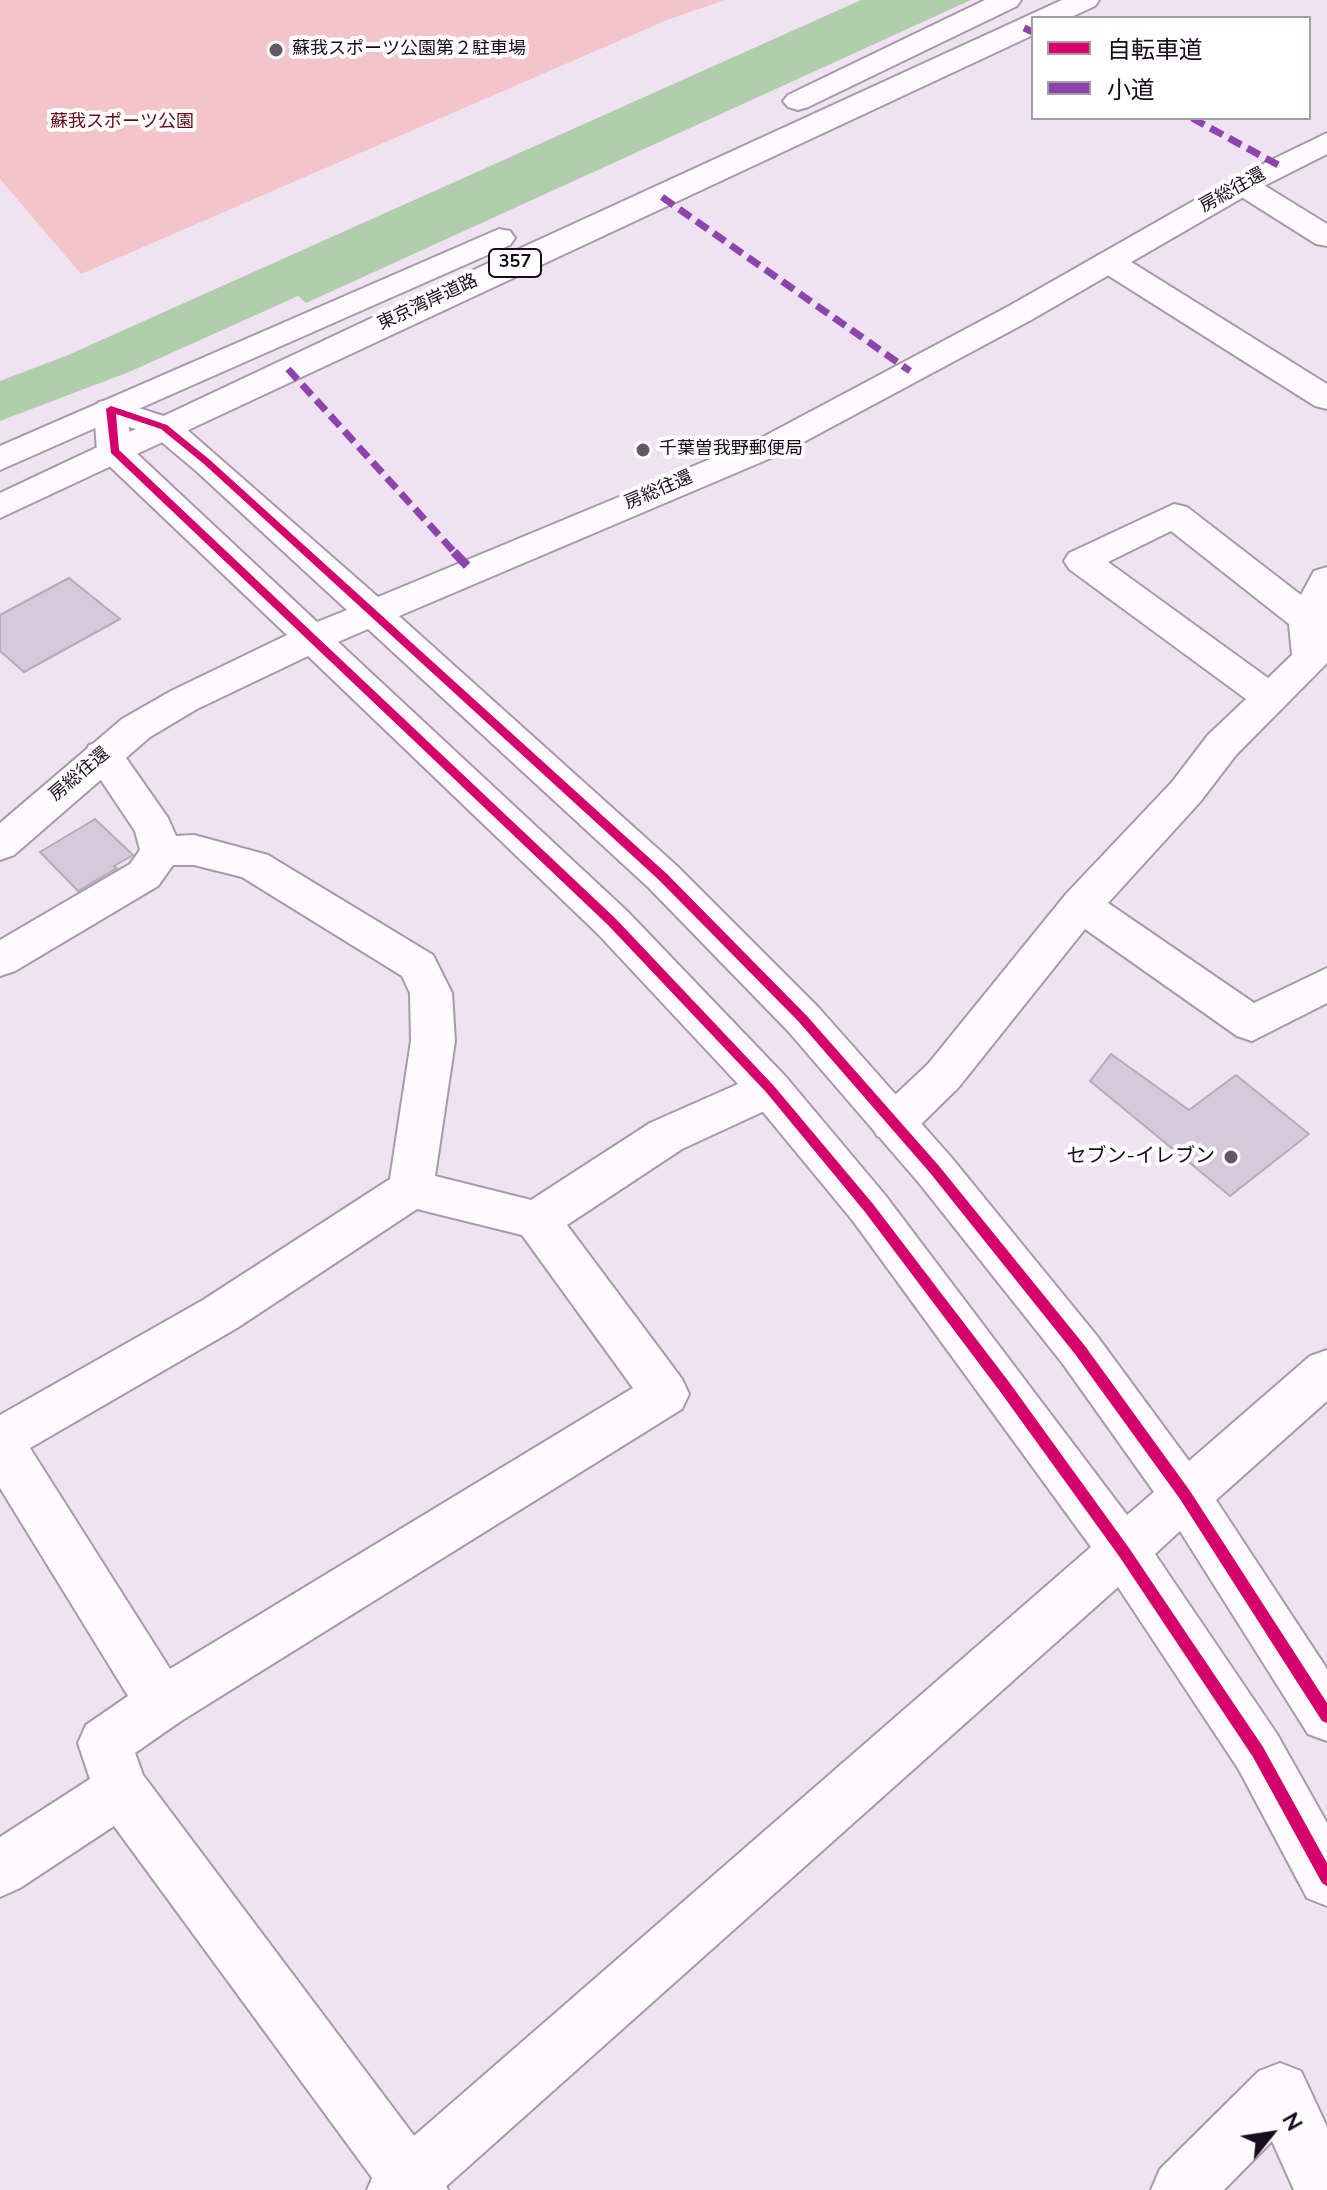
<!DOCTYPE html>
<html>
<head>
<meta charset="utf-8">
<style>
	body { margin:0 }
	#map { position:relative; width:1327px; height:2190px; overflow:hidden; background:#f1e2f3; font-family:"Nunito Sans","Noto Sans JP",sans-serif }
	canvas { display:block }
	.legend { position:absolute; left:1031px; top:16px; width:280px; height:104px; box-sizing:border-box; background:#fff; border:2px solid #a39da5; margin:0; padding:10px 14px; list-style:none; font-size:24px; color:#1a0a1d }
	.legend li { display:flex; align-items:center; gap:16px; height:40px }
	.legend b { width:40px; border:2px solid #a39da5 }
	.north { position:absolute; left:1231px; top:2094px; width:80px; height:80px; -webkit-text-stroke:6px #fff; paint-order:stroke; rotate:60deg; font-size:22px; font-weight:700; line-height:32px; text-align:center; color:#1a0a1d }
	.north::after { content:''; display:block; margin:auto; width:28px; height:36px; background:#1a0a1d; clip-path:polygon(50% 0,100% 100%,50% 72%,0 100%) }
</style>
</head>
<body>
<div id="map">
<canvas width="1327" height="2190"></canvas>
<ul class="legend">
<li><b style="height:10px;background:#d6006c"></b>自転車道</li>
<li><b style="height:10px;background:#8e44ad"></b>小道</li>
</ul>
<div class="north">N</div>
</div>
<script>
const g = document.querySelector('canvas').getContext('2d');
g.lineJoin = 'round';
function fillPath(path, color) {
  g.fillStyle = color;
  g.fill(path, 'evenodd');
}
function poly(rows) {
  const path = new Path2D();
  for (const r of rows) {
    path.moveTo(r[0], r[1]);
    for (let i = 2; i < r.length; i += 2) path.lineTo(r[i], r[i + 1]);
  }
  return path;
}
function trace(path, color, width, dash) {
  g.strokeStyle = color;
  g.lineWidth = width;
  g.lineCap = dash ? 'butt' : 'round';
  g.setLineDash(dash || []);
  g.stroke(path);
}
function drawText(font, color, halo, rows, align = 'center') {
  g.font = font + ' "Nunito Sans","Noto Sans JP",sans-serif';
  g.lineWidth = 8;
  g.setLineDash([]);
  g.textBaseline = 'middle';
  g.strokeStyle = halo;
  g.fillStyle = color;
  for (const [text, x, y, turn = 0] of rows) {
    g.save();
    g.translate(x, y);
    g.rotate((+turn || 0) * Math.PI / 180);
    g.textAlign = isNaN(turn) ? turn : align;
    if (halo) g.strokeText(text, 0, 0);
    g.fillText(text, 0, 0);
    g.restore();
  }
}
fillPath(poly([
	[0,0,725,0,667,20,81,274,0,179]
]), '#f3c4ca');
fillPath(poly([
	[861,0,971,0,306,303,298,296,129,372,0,421,0,381,68,355]
]), '#b1ceac');
const building = poly([
	[69,578,120,619,24,672,0,651,0,615,69,578],
	[95,819,133,855,114,866,117,868,78,891,40,852,95,819],
	[1111,1054,1189,1110,1236,1075,1309,1134,1230,1196,1090,1081,1111,1054]
]);
fillPath(building, '#d8c8db');
trace(building, '#b8a9ba', 2);
const minor = poly([
	[1243,176,1254,179,1327,224,1327,246,1316,244,1232,191,1228,185,1232,179,1243,176],
	[1109,252,1120,255,1327,384,1327,409,1315,406,1098,269,1093,262,1098,255,1109,252],
	[1174,504,1187,507,1301,595,1314,571,1327,567,1327,663,1236,755,1200,802,1108,903,1254,1003,1327,968,1327,1003,1252,1041,1237,1036,1085,929,958,1088,909,1136,893,1142,877,1136,871,1124,877,1112,928,1064,1066,894,1172,782,1208,735,1246,699,1069,569,1064,561,1069,553,1174,504],
	[1171,531,1289,624,1292,655,1268,678,1108,562,1171,531],
	[103,741,117,745,168,818,176,836,194,835,268,855,433,955,452,993,455,1041,435,1176,531,1200,650,1123,754,1077,770,1072,786,1077,792,1089,786,1101,682,1149,567,1225,682,1379,689,1394,682,1409,181,1721,135,1753,143,1775,439,2169,448,2190,381,2190,114,1826,20,1888,0,1897,0,1837,90,1779,78,1743,86,1725,128,1696,0,1488,0,1415,203,1300,390,1179,411,1041,410,993,402,976,242,877,194,865,173,865,158,886,15,971,0,976,0,940,130,864,140,850,135,831,84,755,89,745,103,741],
	[417,1209,522,1235,633,1388,170,1669,30,1448,237,1328,417,1209],
	[1280,2063,1301,2071,1327,2127,1327,2190,1294,2190,1272,2141,1224,2190,1151,2190,1160,2169,1259,2071,1280,2063]
]);
const tertiary = poly([
	[1327,133,1327,154,1254,191,1031,320,785,452,399,616,677,866,818,1007,951,1157,1097,1336,1189,1461,1310,1356,1327,1350,1327,1401,1216,1500,1327,1669,1327,1741,1308,1734,1180,1531,1155,1554,1277,1734,1327,1823,1327,1906,1307,1898,1239,1770,1118,1587,442,2190,367,2190,376,2169,1091,1547,853,1221,754,1101,597,933,308,656,197,709,150,737,14,855,0,860,0,823,122,719,171,691,287,635,102,459,97,451,94,409,99,402,111,399,176,420,378,597,761,438,1009,306,1232,179,1327,133],
	[129,427,152,434,195,470,347,610,317,622,131,448,129,427],
	[368,629,649,888,788,1031,919,1183,1063,1364,1154,1492,1127,1515,885,1195,786,1077,627,911,338,642,368,629]
]);
const trunk = poly([
	[985,0,1021,0,1017,6,808,107,798,110,788,107,783,101,788,95,985,0],
	[1062,0,1099,0,1095,6,1069,18,1033,18,1033,35,0,518,0,493,497,259,1062,0],
	[499,229,510,231,515,238,510,245,0,470,0,446,499,229]
]);
trace(minor, '#a899aa', 4);
trace(tertiary, '#a899aa', 4);
trace(trunk, '#a899aa', 4);
fillPath(minor, '#fdfbfd');
fillPath(tertiary, '#fdfbfd');
fillPath(trunk, '#fdfbfd');
trace(poly([
	[1024,28,1033,32],
	[1192,118,1280,166],
	[662,197,910,371],
	[288,369,456,554]
]), '#8e44ad', 7, [14, 7]);
trace(poly([
	[454,552,473,572]
]), '#8e44ad', 9, [19, 9]);
fillPath(poly([
	[111,406,167,425,210,460,667,874,807,1016,939,1166,1085,1346,1190,1491,1327,1703,1327,1723,1322,1721,1180,1499,1075,1354,931,1174,799,1022,659,880,204,464,161,429,116,414,119,450,616,919,774,1086,873,1204,1009,1382,1129,1548,1263,1747,1327,1863,1327,1886,1322,1883,1253,1757,1119,1556,999,1390,865,1212,766,1092,608,925,111,453,106,409,111,406]
]), '#d6006c');
for (const [x, y, r, color] of [
	[276,50,8,"#655668"],
	[643,450,8,"#655668"],
	[1231,1157,8,"#655668"]
]) {
  const dot = new Path2D();
  dot.arc(x, y, r, 0, 2 * Math.PI);
  g.fillStyle = color;
  g.fill(dot);
  trace(dot, '#fff', 3);
}
drawText('18px', '#1a0a1d', '#fff', [
	["蘇我スポーツ公園第２駐車場",292,50],
	["千葉曽我野郵便局",659,450]
], 'left');
drawText('18px', '#650816', '#fff', [
	["蘇我スポーツ公園",122,123]
]);
drawText('18px', '#1a0a1d', '#fff', [
	["房総往還",1233,191,-29],
	["東京湾岸道路",428,303,-25],
	["房総往還",659,491,-23],
	["房総往還",80,775,-40]
]);
for (const [x, y, w] of [
	[515,263,52]
]) {
  const box = new Path2D();
  box.roundRect(x - w / 2, y - 14, w, 28, 6);
  g.fillStyle = '#fff';
  g.fill(box);
  trace(box, '#1a0a1d', 2);
}
drawText('bold 18px', '#1a0a1d', null, [
	["357",515,263]
]);
drawText('20px', '#1a0a1d', '#fff', [
	["セブン-イレブン",1215,1157]
], 'right');
</script>
</body>
</html>
